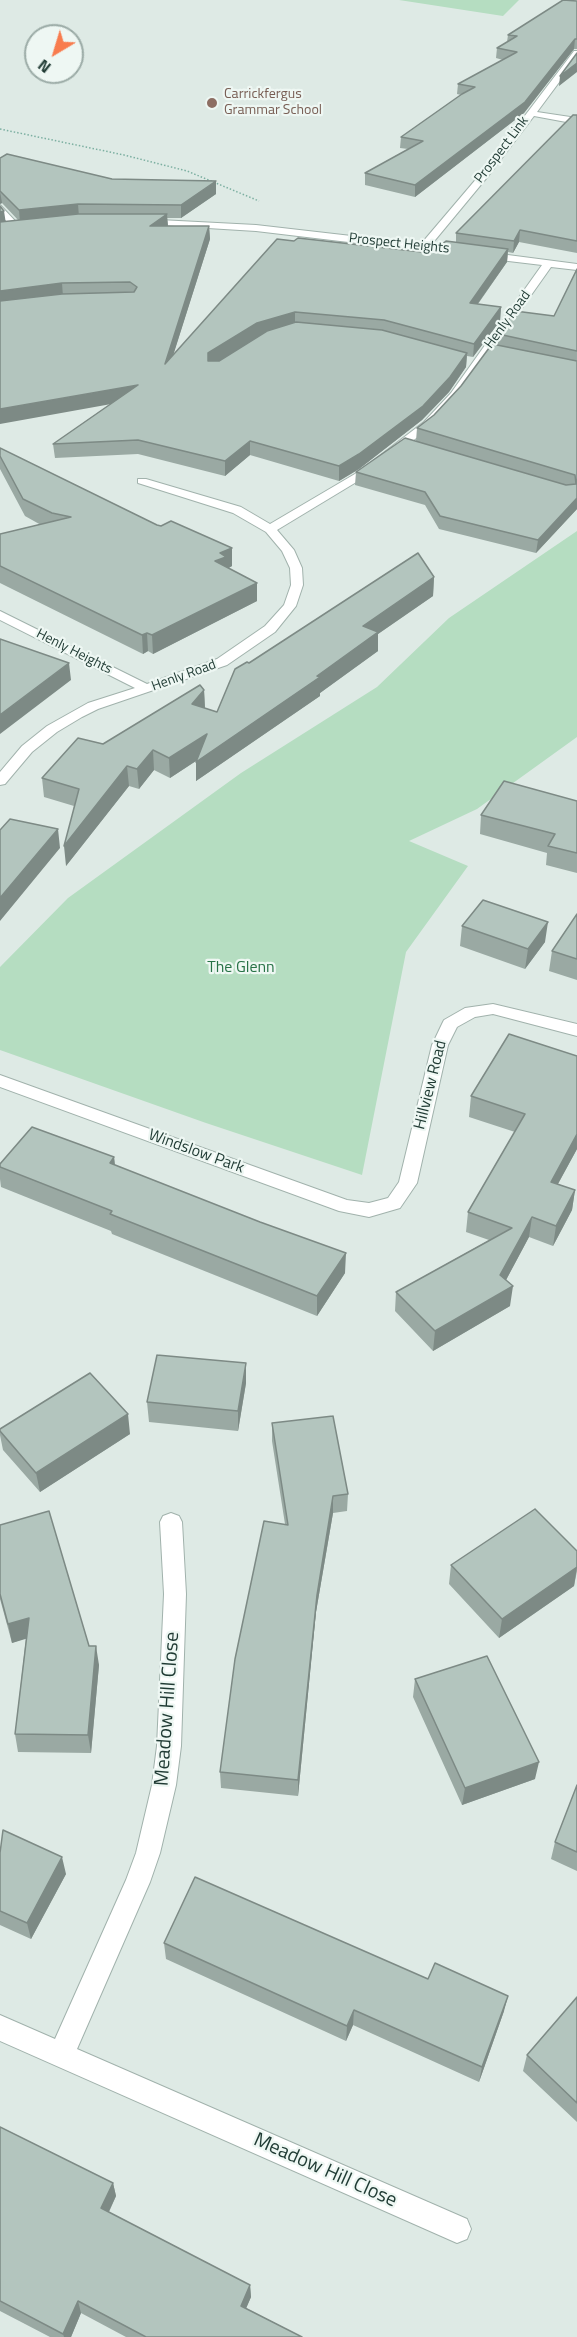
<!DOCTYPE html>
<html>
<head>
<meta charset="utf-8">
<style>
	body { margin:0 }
	#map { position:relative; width:577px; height:2337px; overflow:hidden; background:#deeae5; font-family:"Titillium Web",sans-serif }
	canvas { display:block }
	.north { position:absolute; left:24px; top:24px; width:60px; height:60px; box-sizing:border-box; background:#eef7f3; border:2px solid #9baba6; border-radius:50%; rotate:218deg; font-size:16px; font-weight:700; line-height:24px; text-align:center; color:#1f3a33 }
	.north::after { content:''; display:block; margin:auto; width:21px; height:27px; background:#f87c4e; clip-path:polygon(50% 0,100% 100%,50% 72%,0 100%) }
</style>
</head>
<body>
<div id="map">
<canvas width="577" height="2337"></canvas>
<div class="north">N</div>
</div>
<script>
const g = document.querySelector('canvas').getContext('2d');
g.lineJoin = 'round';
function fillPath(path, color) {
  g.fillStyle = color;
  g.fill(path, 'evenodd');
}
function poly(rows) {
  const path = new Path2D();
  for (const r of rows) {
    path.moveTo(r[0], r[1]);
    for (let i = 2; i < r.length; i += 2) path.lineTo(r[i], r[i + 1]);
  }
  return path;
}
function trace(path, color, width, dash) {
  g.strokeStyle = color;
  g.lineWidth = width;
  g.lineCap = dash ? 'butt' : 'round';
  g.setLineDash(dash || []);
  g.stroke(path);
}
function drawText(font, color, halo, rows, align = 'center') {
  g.font = font + ' "Titillium Web",sans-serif';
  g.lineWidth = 4.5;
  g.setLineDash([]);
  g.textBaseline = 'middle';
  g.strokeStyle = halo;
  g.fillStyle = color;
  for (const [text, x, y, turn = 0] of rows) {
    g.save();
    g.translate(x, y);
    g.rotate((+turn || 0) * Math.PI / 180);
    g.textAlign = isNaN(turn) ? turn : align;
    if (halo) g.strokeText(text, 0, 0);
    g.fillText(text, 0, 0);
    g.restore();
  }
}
fillPath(poly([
	[399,0,519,0,503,16],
	[577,531,577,737,477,809,409,841,468,866,406,952,362,1175,206,1123,0,1050,0,967,68,898,241,773,377,687,449,618]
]), '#b5ddc1');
const minor = poly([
	[574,51,577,51,577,58,537,112,577,118,577,124,534,116,489,175,431,245,577,264,577,270,551,267,459,397,432,426,368,475,277,530,294,550,302,568,303,585,296,606,275,632,227,665,98,709,82,717,57,732,32,752,5,784,0,785,0,772,22,746,47,726,88,703,135,688,0,620,0,611,147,684,217,659,265,626,284,605,291,585,290,568,282,551,266,532,233,513,138,483,138,479,146,479,241,507,270,524,360,471,424,422,451,393,542,265,256,231,143,224,138,221,140,219,256,225,421,244,483,171,574,51],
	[0,205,19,225,19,229,13,229,0,214,0,205],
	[493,1004,577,1024,577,1036,493,1014,475,1017,457,1027,448,1045,417,1183,400,1208,369,1217,339,1211,0,1087,0,1075,347,1200,369,1203,388,1198,399,1182,432,1045,442,1024,444,1020,465,1008,493,1004],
	[171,1513,179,1516,182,1522,186,1594,181,1746,176,1785,160,1853,150,1882,77,2049,467,2219,471,2229,467,2239,457,2243,0,2041,0,2015,55,2039,126,1880,136,1853,152,1785,157,1746,164,1594,160,1522,163,1516,171,1513]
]);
trace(minor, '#a1b2ac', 2);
trace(poly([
	[0,129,124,155,187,171,259,201]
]), '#7cafa1', 1.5, [1.5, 2]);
fillPath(minor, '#fff');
fillPath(poly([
	[577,1,577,49,574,49,524,113,415,197,365,185,365,173,408,149,400,148,401,137,461,95,457,94,458,84,503,60,496,58,497,48,507,42,508,35],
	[577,115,577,253,519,242,513,253,508,252,507,262,478,304,501,307,500,321,473,357,467,356,466,367,449,392,422,420,359,469,339,481,250,455,225,476,138,454,55,458,53,444,110,404,5,222,18,220,2,203,0,204,0,158,112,179,216,194,181,218,167,218,168,226,209,226,210,239,173,355,294,241,431,253,456,242,456,233],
	[577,269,577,509,536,553,439,529,425,505,355,485,356,472,416,441,417,428,434,415,461,386,497,345,498,334,554,316],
	[0,448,157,525,232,548,232,566,228,568,257,583,257,601,153,654,148,651,143,654,0,583,0,534,41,525,25,516,0,469],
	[434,577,433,596,378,634,378,651,320,693,320,696,196,781,196,761,170,778,154,770,139,789,129,786,66,866,74,806,44,797,42,778,204,690,205,708,217,712,249,663],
	[577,801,577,873,546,865,547,853,480,834,481,815],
	[577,914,577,980,549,971,552,951],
	[462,926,545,942,525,969,460,946],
	[577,1056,577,1149,558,1184,575,1190,572,1210,553,1246,529,1237,506,1280,510,1306,433,1351,395,1311,396,1292,489,1240,466,1232,468,1212,515,1132,469,1117,471,1096],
	[114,1157,115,1165,345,1273,317,1316,112,1234,111,1231,1,1187,0,1179,0,1164],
	[246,1383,238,1431,149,1422,147,1402],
	[272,1423,348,1494,347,1511,333,1513,316,1612,298,1796,221,1788,220,1772,285,1524,272,1441],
	[0,1429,130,1434,40,1492,3,1450,0,1435],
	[0,1525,89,1646,99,1665,91,1753,18,1752,15,1734,26,1638,12,1643,0,1599],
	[577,1551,577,1571,574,1586,499,1638,449,1584,451,1565],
	[415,1679,535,1779,462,1805,413,1697],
	[577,1785,577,1871,551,1859,555,1842],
	[0,1853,66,1874,31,1939,0,1925],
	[164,1943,428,1979,504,2011,479,2082,353,2025,346,2041,166,1959],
	[577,1997,577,2122,523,2071,527,2055],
	[0,2127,113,2183,116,2196,109,2212,250,2285,251,2297,246,2308,302,2337,126,2337,81,2313,71,2337,50,2337,0,2311]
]), '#9aa9a3');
fillPath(poly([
	[575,39,574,49,524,113,415,197,415,185],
	[577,63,577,72,559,86,560,76],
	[216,181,216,194,181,218,181,205],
	[0,191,2,203,0,204],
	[78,204,79,217,20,223,19,210],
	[4,211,6,224,0,225,0,212],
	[167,214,168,227,150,226],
	[209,226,210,239,166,378,165,364],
	[520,230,519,242,513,253,514,241],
	[508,249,507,262,469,316,470,303],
	[62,283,63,297,0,305,0,291],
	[501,307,500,321,473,357,474,344],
	[295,312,295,326,208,375,208,353,257,323],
	[467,353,466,367,449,392,422,420,359,469,339,481,339,466],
	[138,385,139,399,0,424,0,409],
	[250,441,250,455,225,476,225,461],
	[577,498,577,509,536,553,538,540],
	[232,548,232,566,227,569,215,561,220,553],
	[434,577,433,596,378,634,378,651,320,693,320,696,196,781,196,762,199,759,170,778,169,758,207,734,317,676,363,626],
	[257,583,257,601,153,654,152,635],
	[147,633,148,651,143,654,142,635],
	[69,663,71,680,0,734,0,715],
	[204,690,205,709,192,704],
	[153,750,154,770,139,789,137,769],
	[127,766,129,786,66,866,64,846],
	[58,829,60,848,0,921,0,898],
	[548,922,545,942,525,969,528,949],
	[577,1134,577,1149,548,1202,551,1182],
	[114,1157,116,1177,110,1163],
	[575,1190,572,1210,553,1246,556,1226],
	[532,1217,529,1237,498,1295,500,1275],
	[346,1253,345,1273,317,1316,317,1296],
	[513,1286,510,1306,433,1351,435,1331],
	[246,1363,246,1383,238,1431,238,1411],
	[128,1414,130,1434,40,1492,36,1473],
	[333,1496,333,1513,316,1612,298,1796,298,1780,317,1595],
	[577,1567,574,1586,499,1638,502,1619],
	[29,1618,32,1637,12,1643,8,1624],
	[96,1646,99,1665,91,1753,88,1735],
	[539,1762,535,1779,462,1805,465,1788],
	[62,1857,66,1874,31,1939,27,1923],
	[508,1996,504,2011,479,2082,482,2067],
	[354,2010,353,2025,346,2041,347,2026],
	[113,2183,116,2196,104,2222,101,2208],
	[250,2285,251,2297,242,2318,241,2306],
	[78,2301,81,2313,71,2337,64,2337,63,2334]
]), '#7d8a85');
const building = poly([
	[563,0,577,1,577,39,575,39,525,102,415,185,365,173,423,141,401,137,462,94,475,87,458,84,517,52,497,48,517,36,508,35,563,0],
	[577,53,577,63,560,76,577,53],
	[573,115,577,115,577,241,520,230,514,241,456,233,573,115],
	[7,154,112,179,216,181,181,205,78,204,19,210,0,191,0,158,7,154],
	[0,206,4,211,0,212,0,206],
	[78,214,167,214,150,226,209,226,165,364,277,239,294,241,298,238,431,253,446,241,508,249,470,303,501,307,474,344,384,320,295,312,257,323,208,353,208,361,219,361,267,331,296,322,382,330,467,353,450,377,423,406,359,454,339,466,250,441,225,461,138,440,53,444,138,385,0,409,0,301,62,294,134,292,137,287,130,282,62,283,0,291,0,222,78,214],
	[577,269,577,351,498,334,515,311,554,316,577,269],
	[492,344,577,361,577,498,538,540,440,516,425,492,356,472,405,438,566,485,576,484,575,475,417,428,434,415,461,386,492,344],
	[0,448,157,525,161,526,171,521,232,548,220,553,226,557,215,561,257,583,152,635,147,633,142,635,0,566,0,534,71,517,52,513,23,499,0,456,0,448],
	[418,553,434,577,363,626,378,632,317,676,320,677,196,762,207,734,169,758,153,750,137,769,127,766,64,846,79,789,42,778,78,738,103,744,200,685,204,690,192,704,217,712,235,669,247,662,249,663,418,553],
	[0,639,69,663,0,715,0,639],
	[504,781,577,801,577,853,548,846,555,834,481,815,504,781],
	[10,819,58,829,0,898,0,830,10,819],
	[483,900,548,922,528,949,462,926,483,900],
	[577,914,577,959,552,951,577,914],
	[509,1034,577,1056,577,1134,551,1182,575,1190,556,1226,532,1217,500,1275,513,1286,435,1331,396,1292,512,1228,468,1212,525,1114,471,1096,509,1034],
	[32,1127,114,1157,110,1163,260,1222,346,1253,317,1296,110,1214,112,1211,0,1167,0,1164,32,1127],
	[157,1355,246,1363,238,1411,147,1402,157,1355],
	[90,1373,128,1414,36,1473,0,1431,0,1429,90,1373],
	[333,1416,348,1494,333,1496,317,1595,298,1780,220,1772,235,1659,264,1521,288,1525,272,1423,333,1416],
	[535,1509,577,1551,577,1567,502,1619,451,1565,535,1509],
	[49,1511,89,1646,96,1646,88,1735,15,1734,29,1618,8,1624,0,1594,0,1525,49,1511],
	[487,1656,539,1762,465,1788,415,1679,487,1656],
	[577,1785,577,1852,555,1842,577,1785],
	[3,1830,62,1857,27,1923,0,1911,0,1853,3,1830],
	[195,1877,428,1979,435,1963,508,1996,482,2067,354,2010,347,2026,164,1943,195,1877],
	[577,1997,577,2103,527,2055,577,1997],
	[0,2127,113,2183,101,2208,250,2285,241,2306,302,2337,146,2337,78,2301,63,2334,0,2301,0,2127]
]);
fillPath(building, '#b3c5be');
trace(building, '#7d8a85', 1.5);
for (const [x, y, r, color] of [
	[212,103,6,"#8d6e63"]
]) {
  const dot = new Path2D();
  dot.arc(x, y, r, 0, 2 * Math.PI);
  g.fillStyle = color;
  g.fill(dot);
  trace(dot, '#eef7f3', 2);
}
drawText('14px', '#785e54', '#eef7f3', [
	["Carrickfergus",224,95],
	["Grammar School",224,111]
], 'left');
drawText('14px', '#1f3a33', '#eef7f3', [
	["Prospect Link",502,150,-53],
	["Prospect Heights",399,244,6],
	["Henly Road",508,320,-54],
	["Henly Heights",74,652,27],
	["Henly Road",184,676,-20]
]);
drawText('16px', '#277246', '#eef7f3', [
	["The Glenn",241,968]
]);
drawText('16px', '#1f3a33', '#eef7f3', [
	["Hillview Road",431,1085,-76],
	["Windslow Park",196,1152,20]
]);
drawText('20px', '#1f3a33', '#eef7f3', [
	["Meadow Hill Close",168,1709,-86],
	["Meadow Hill Close",325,2171,24]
]);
</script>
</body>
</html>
